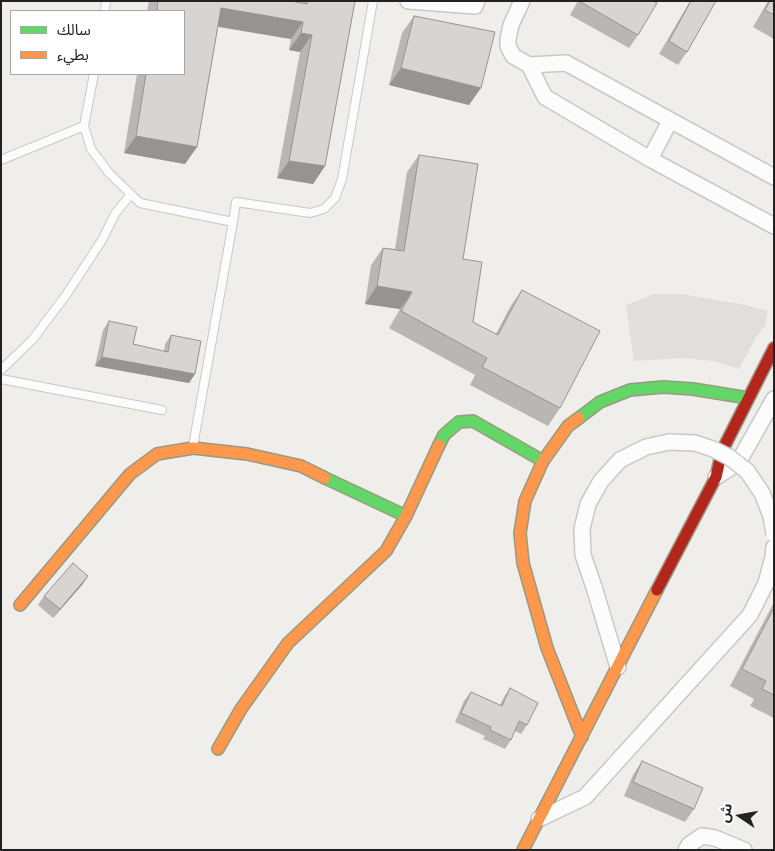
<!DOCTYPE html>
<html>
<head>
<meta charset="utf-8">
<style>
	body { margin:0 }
	#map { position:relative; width:775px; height:851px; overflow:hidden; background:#f0eeeb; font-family:Helvetica,"Noto Sans Arabic",sans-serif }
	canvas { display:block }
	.frame { position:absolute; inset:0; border:2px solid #222; pointer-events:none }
	.legend { position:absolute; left:10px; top:10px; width:175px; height:65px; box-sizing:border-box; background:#fff; border:1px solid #a7a7a7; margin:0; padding:6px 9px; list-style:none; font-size:15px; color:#222 }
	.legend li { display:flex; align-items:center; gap:10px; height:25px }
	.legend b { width:25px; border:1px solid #a7a7a7 }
	.north { position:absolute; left:715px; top:791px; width:50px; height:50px; -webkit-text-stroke:4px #fff; paint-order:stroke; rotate:282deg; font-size:14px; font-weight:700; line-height:20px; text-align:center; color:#222 }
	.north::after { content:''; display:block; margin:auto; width:18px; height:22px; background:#222; clip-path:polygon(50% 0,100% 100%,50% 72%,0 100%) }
</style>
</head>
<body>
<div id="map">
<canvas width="775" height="851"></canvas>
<div class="frame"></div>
<ul class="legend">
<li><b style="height:6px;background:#63d668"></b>سالك</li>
<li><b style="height:6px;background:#ff974d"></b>بطيء</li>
</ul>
<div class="north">ش</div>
</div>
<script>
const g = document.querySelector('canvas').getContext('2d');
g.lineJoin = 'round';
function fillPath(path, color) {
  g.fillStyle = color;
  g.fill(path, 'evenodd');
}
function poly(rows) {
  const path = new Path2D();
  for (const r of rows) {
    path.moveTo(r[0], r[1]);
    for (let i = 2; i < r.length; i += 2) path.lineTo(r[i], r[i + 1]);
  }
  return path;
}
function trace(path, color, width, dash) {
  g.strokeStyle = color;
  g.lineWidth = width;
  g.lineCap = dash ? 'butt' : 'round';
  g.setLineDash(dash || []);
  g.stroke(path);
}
fillPath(poly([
	[654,294,682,294,746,305,768,311,765,326,756,337,739,369,713,361,683,358,634,361,626,305]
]), '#e0dfde');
const lane = poly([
	[105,11,106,1],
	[94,74,84,126,91,149,109,173,140,203,233,222,193,446],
	[1,160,84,126],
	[233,222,236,202,310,213,324,209,335,198,342,179,373,1],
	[1,370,33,339,66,295,102,240,115,214,131,194],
	[1,379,162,410]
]);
const street = poly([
	[408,1,475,6,477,1],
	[522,1,511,25,508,39,508,46,513,56,529,65,566,63,774,177],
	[529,65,545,97,650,159,774,226],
	[650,159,670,121],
	[716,477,738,463,774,399],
	[594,587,618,667],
	[539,819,585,797,750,615,766,583,773,557,774,547],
	[686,850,689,845,702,836,715,838,744,850]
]);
const fast = poly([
	[579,418,600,402,630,390,663,387,693,389,748,398],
	[439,445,444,435,459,422,473,421,543,461],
	[325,478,406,516]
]);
const slow = poly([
	[579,418,568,426,543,461,525,501,520,533,523,563,547,648,582,737],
	[20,605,130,474,157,454,193,448,247,454,301,466,325,478],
	[218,749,241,709,288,643,386,551,406,516,439,445],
	[523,850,657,590]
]);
const jam = poly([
	[657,590,716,477,722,451,774,348]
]);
trace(lane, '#c9c8c7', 10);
trace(street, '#c9c8c7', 18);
trace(fast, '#999a82', 14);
trace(slow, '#999a82', 14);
trace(jam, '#999a82', 14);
trace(lane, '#fdfcfc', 8);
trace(street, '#fdfcfc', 15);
trace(fast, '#63d668', 11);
trace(slow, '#ff974d', 11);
trace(jam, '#b3261e', 11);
const streetBridge = poly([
	[594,587,583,555,582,529,588,504,601,481,620,460,646,447,669,442,695,443,713,449,729,457,747,471,762,493,771,516,774,534]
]);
trace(streetBridge, '#c9c8c7', 18, []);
trace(streetBridge, '#fdfcfc', 15);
fillPath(poly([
	[149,1,291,1,302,3,303,1,355,1,325,166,313,184,277,178,300,52,289,50,291,39,218,27,197,147,185,164,124,153,137,74,184,74,184,11,147,11],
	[578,1,653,1,638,35,629,48,570,15],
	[690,1,716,1,687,52,678,65,659,54],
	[768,1,774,1,774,39,753,27],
	[414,16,469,105,389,85,402,33],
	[419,155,463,259,473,322,496,334,510,307,522,290,560,408,548,426,470,385,475,375,389,328,400,309,365,304,371,265,383,248,395,249,407,172],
	[109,321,133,344,164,351,165,344,171,335,195,374,189,383,95,366,103,330],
	[88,576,82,585,53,618,38,605,44,596],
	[774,602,774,718,750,706,754,699,730,686],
	[510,688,527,725,521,734,515,731,511,740,505,749,483,739,485,736,455,722,464,701,471,692,500,705,504,697],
	[642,761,694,809,685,822,624,796,633,775]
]), '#b9b6b5');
fillPath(poly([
	[221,8,303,22,291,39,209,25],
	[301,33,312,35,300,52,289,50],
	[401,68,481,88,469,105,389,85],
	[136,136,197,147,185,164,124,153],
	[289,161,325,166,313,184,277,178],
	[377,286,412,292,400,309,365,304],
	[102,357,195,374,189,383,95,366],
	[88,576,82,585,53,618,60,609]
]), '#969493');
const building = poly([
	[158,1,291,1,307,4,307,1,355,1,325,166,289,161,312,35,301,33,303,22,221,8,197,147,136,136,146,74,184,74,184,11,157,11,158,1],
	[579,1,653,1,657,3,638,35,579,1],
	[691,1,716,1,687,52,669,41,691,1],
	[770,1,774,1,774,15,765,10,770,1],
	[414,16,495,32,481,88,401,68,414,16],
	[419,155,478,164,463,259,482,262,473,322,498,335,522,290,600,331,560,408,482,367,487,358,401,311,412,292,377,286,383,248,404,251,419,155],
	[109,321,137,327,133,344,168,352,171,335,201,341,195,374,102,357,109,321],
	[73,563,88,576,60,609,44,596,73,563],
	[774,608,774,695,762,689,766,681,742,669,774,608],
	[510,688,538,703,527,725,519,721,511,740,490,730,491,727,461,713,471,692,502,706,510,688],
	[642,761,703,788,694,809,633,782,642,761]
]);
fillPath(building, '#d7d4d2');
trace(building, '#969493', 1);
</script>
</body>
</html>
